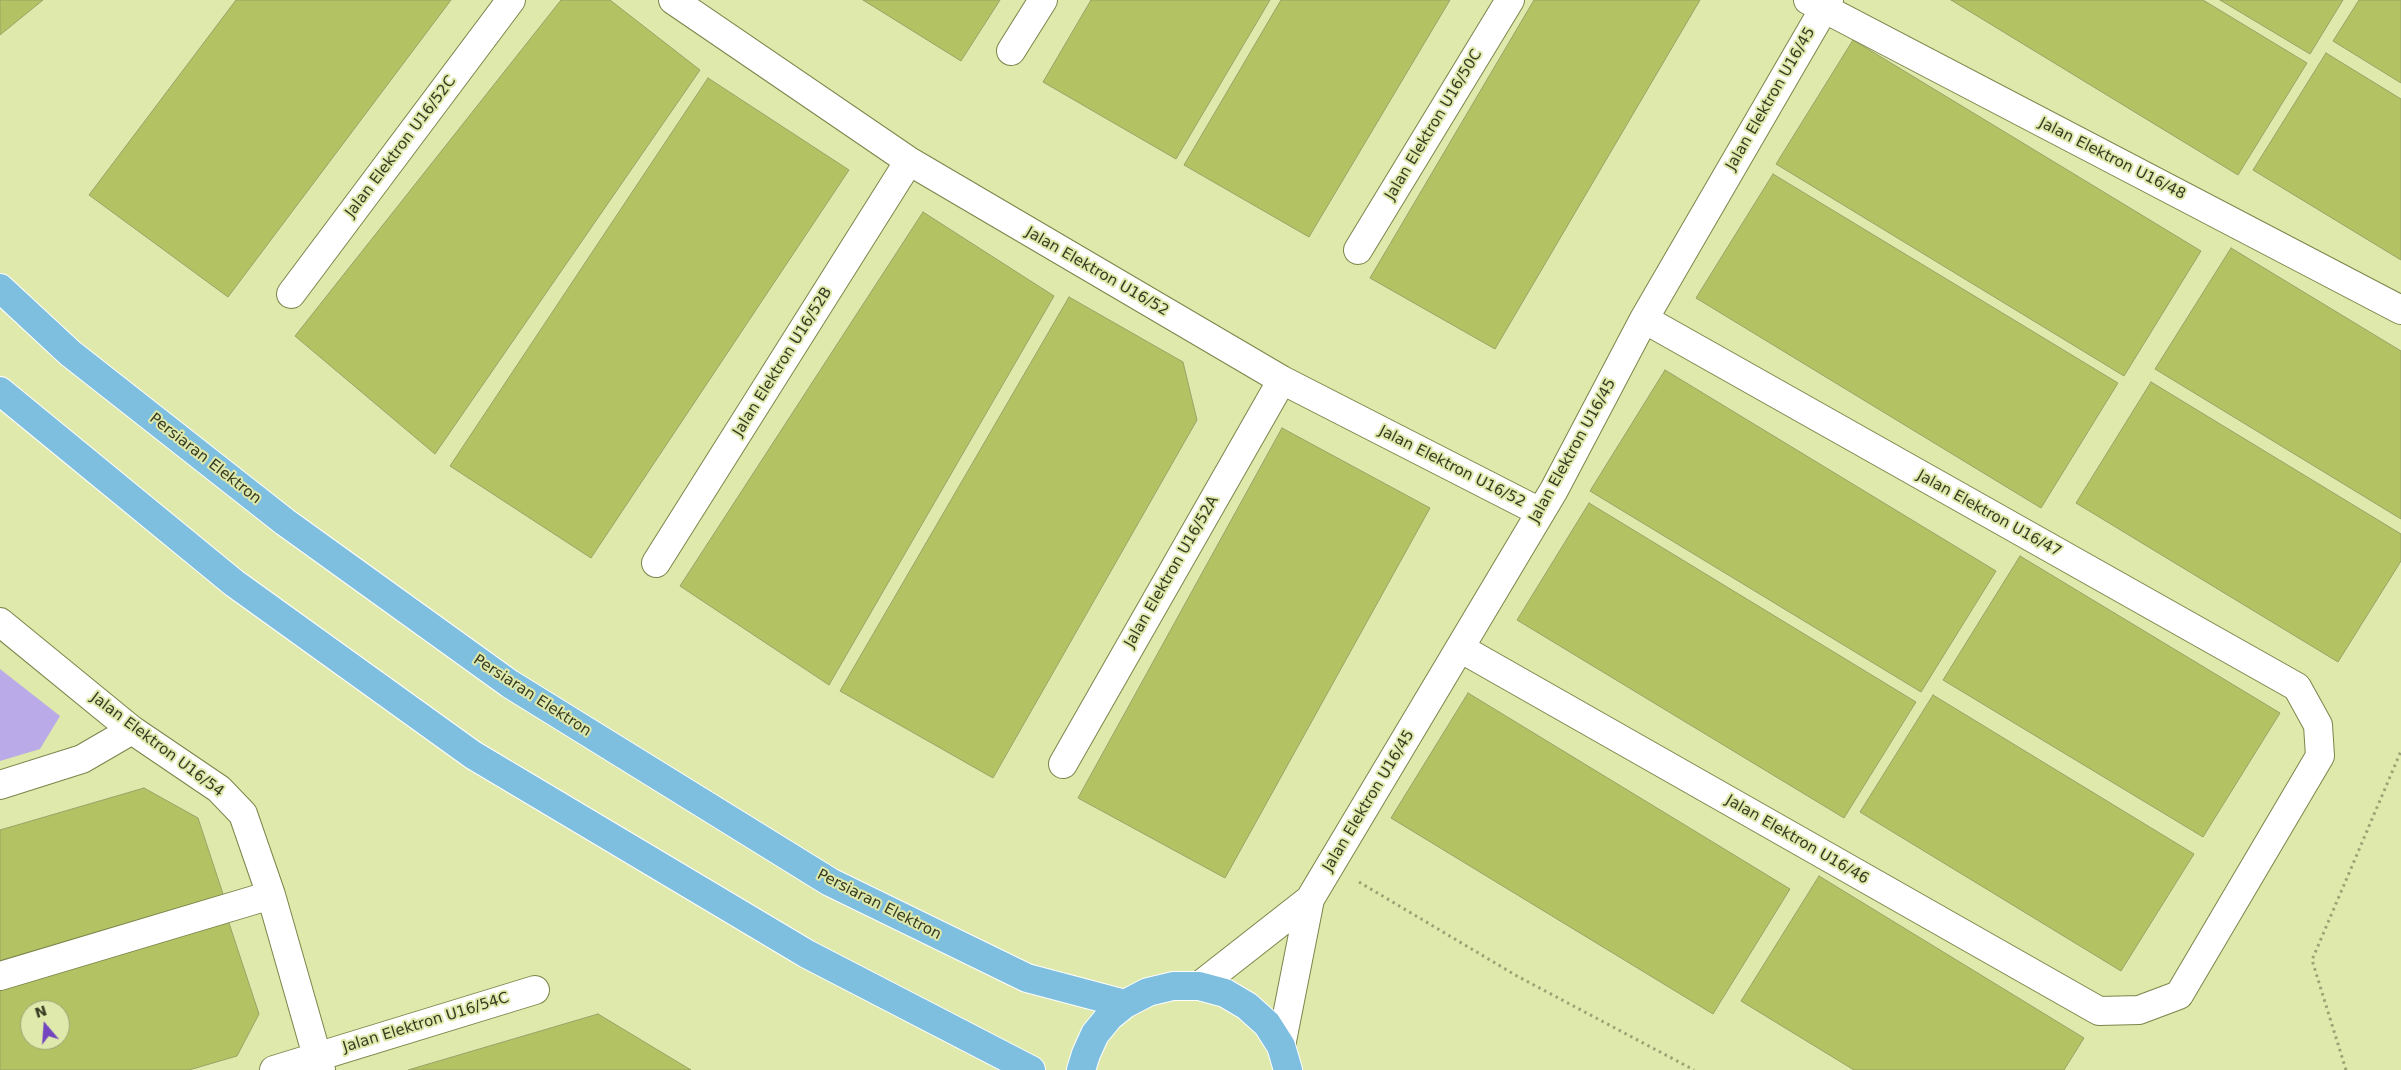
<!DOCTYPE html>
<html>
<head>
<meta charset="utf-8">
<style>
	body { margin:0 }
	#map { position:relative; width:2401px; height:1070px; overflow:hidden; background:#dee9ab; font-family:"DejaVu Sans",sans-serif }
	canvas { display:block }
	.north { position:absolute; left:20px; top:1000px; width:50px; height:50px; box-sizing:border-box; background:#dee9ab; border:1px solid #9ba374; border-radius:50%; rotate:342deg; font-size:14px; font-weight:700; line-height:20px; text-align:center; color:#373b22 }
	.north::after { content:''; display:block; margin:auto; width:18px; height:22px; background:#7346bf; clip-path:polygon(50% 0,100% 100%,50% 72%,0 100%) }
</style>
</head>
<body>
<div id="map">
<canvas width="2401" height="1070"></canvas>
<div class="north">N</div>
</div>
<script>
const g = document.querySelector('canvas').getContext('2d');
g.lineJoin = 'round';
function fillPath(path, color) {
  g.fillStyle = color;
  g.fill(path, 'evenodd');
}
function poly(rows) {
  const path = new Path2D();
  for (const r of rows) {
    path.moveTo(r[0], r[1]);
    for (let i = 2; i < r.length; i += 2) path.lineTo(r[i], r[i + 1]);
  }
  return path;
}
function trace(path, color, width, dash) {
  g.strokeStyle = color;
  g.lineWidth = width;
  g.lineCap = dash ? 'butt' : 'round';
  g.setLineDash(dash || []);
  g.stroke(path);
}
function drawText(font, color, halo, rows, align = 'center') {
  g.font = font + ' "DejaVu Sans",sans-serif';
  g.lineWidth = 4;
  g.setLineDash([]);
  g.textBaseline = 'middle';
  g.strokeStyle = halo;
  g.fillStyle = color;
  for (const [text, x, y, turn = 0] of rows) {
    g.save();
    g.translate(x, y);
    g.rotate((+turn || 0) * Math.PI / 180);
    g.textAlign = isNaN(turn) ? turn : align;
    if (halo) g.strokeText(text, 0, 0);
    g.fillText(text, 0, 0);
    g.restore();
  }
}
fillPath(poly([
	[0,669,60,716,40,749,0,761]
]), '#baaae8');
const building = poly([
	[0,0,43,0,0,35,0,0],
	[236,0,451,0,228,297,89,195,236,0],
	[561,0,610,0,700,70,435,454,295,336,561,0],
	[863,0,1000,0,961,61,863,0],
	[1091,0,1270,0,1176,159,1043,82,1091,0],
	[1281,0,1450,0,1309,237,1184,165,1281,0],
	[1534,0,1700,0,1495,349,1370,278,1534,0],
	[1951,0,2203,0,2307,63,2238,175,1951,0],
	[2220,0,2343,0,2310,54,2220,0],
	[2359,0,2401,0,2401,83,2333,41,2359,0],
	[1853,40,2201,251,2124,376,1776,164,1853,40],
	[2326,53,2401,99,2401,260,2253,170,2326,53],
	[708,78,849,170,591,558,450,466,708,78],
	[1773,174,2118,383,2041,508,1696,298,1773,174],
	[923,212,1054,296,829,685,680,586,923,212],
	[2231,248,2401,351,2401,519,2155,369,2231,248],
	[1069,297,1183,362,1197,420,993,778,840,691,1069,297],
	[1665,370,1996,571,1921,692,1590,491,1665,370],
	[2151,382,2401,534,2401,561,2338,662,2076,503,2151,382],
	[1282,428,1430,508,1225,878,1078,798,1282,428],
	[1589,503,1916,702,1844,818,1517,620,1589,503],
	[2020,556,2280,713,2203,837,1943,680,2020,556],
	[1468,693,1790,889,1713,1014,1391,818,1468,693],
	[1933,695,2194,854,2121,971,1860,812,1933,695],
	[144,788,198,818,225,900,0,967,0,830,144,788],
	[1819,876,2084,1038,2064,1070,1854,1070,1741,1001,1819,876],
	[227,917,259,1014,237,1056,189,1070,0,1070,0,985,227,917],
	[30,1010,60,1010,60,1040,30,1040,30,1010],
	[598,1014,691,1070,408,1070,598,1014]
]);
fillPath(building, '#b3c263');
trace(building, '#99a368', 1);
const minor = poly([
	[673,0,909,161,1282,380,1540,512],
	[1808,0,2401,310],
	[1011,51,1043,0],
	[1358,250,1510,0],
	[291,294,511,0],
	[656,563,909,161],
	[0,622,132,730,219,789,243,814,271,895,321,1070],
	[1460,648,2099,1011,2139,1010,2179,995,2320,756,2318,725,2297,687,1644,319],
	[1063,764,1282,380],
	[0,785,82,759,132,730],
	[0,976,271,895],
	[1199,986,1310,899],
	[1281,1046,1310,899,1554,490,1644,319,1829,0],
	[274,1070,535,990]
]);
const major = poly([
	[0,288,70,353,285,522,510,684,830,882,1027,978,1125,1004],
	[0,391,234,583,473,755,807,954,1031,1070],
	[1081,1070,1086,1054,1095,1034,1109,1017,1125,1004,1148,992,1173,986,1199,986,1225,993,1247,1006,1267,1024,1281,1046,1288,1070]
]);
trace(minor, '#7b854b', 30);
trace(major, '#fff', 30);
trace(poly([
	[1359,882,1517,976,1694,1070],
	[2346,1070,2312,960,2401,751]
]), '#9ba374', 3, [2.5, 4]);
trace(minor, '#fff', 28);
trace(major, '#7ebfe0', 28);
drawText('15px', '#373b22', '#dee9ab', [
	["Jalan Elektron U16/45",1771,99,-60],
	["Jalan Elektron U16/50C",1434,125,-59],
	["Jalan Elektron U16/52C",401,147,-53],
	["Jalan Elektron U16/48",2112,159,27],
	["Jalan Elektron U16/52",1097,272,30],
	["Jalan Elektron U16/52B",783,362,-58],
	["Jalan Elektron U16/45",1573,451,-61],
	["Persiaran Elektron",205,459,38],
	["Jalan Elektron U16/52",1452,467,27],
	["Jalan Elektron U16/47",1989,514,29],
	["Jalan Elektron U16/52A",1172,572,-60],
	["Persiaran Elektron",532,696,33],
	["Jalan Elektron U16/54",157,745,37],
	["Jalan Elektron U16/45",1369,801,-59],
	["Jalan Elektron U16/46",1797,840,30],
	["Persiaran Elektron",879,905,27],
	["Jalan Elektron U16/54C",426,1023,-17]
]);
</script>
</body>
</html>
